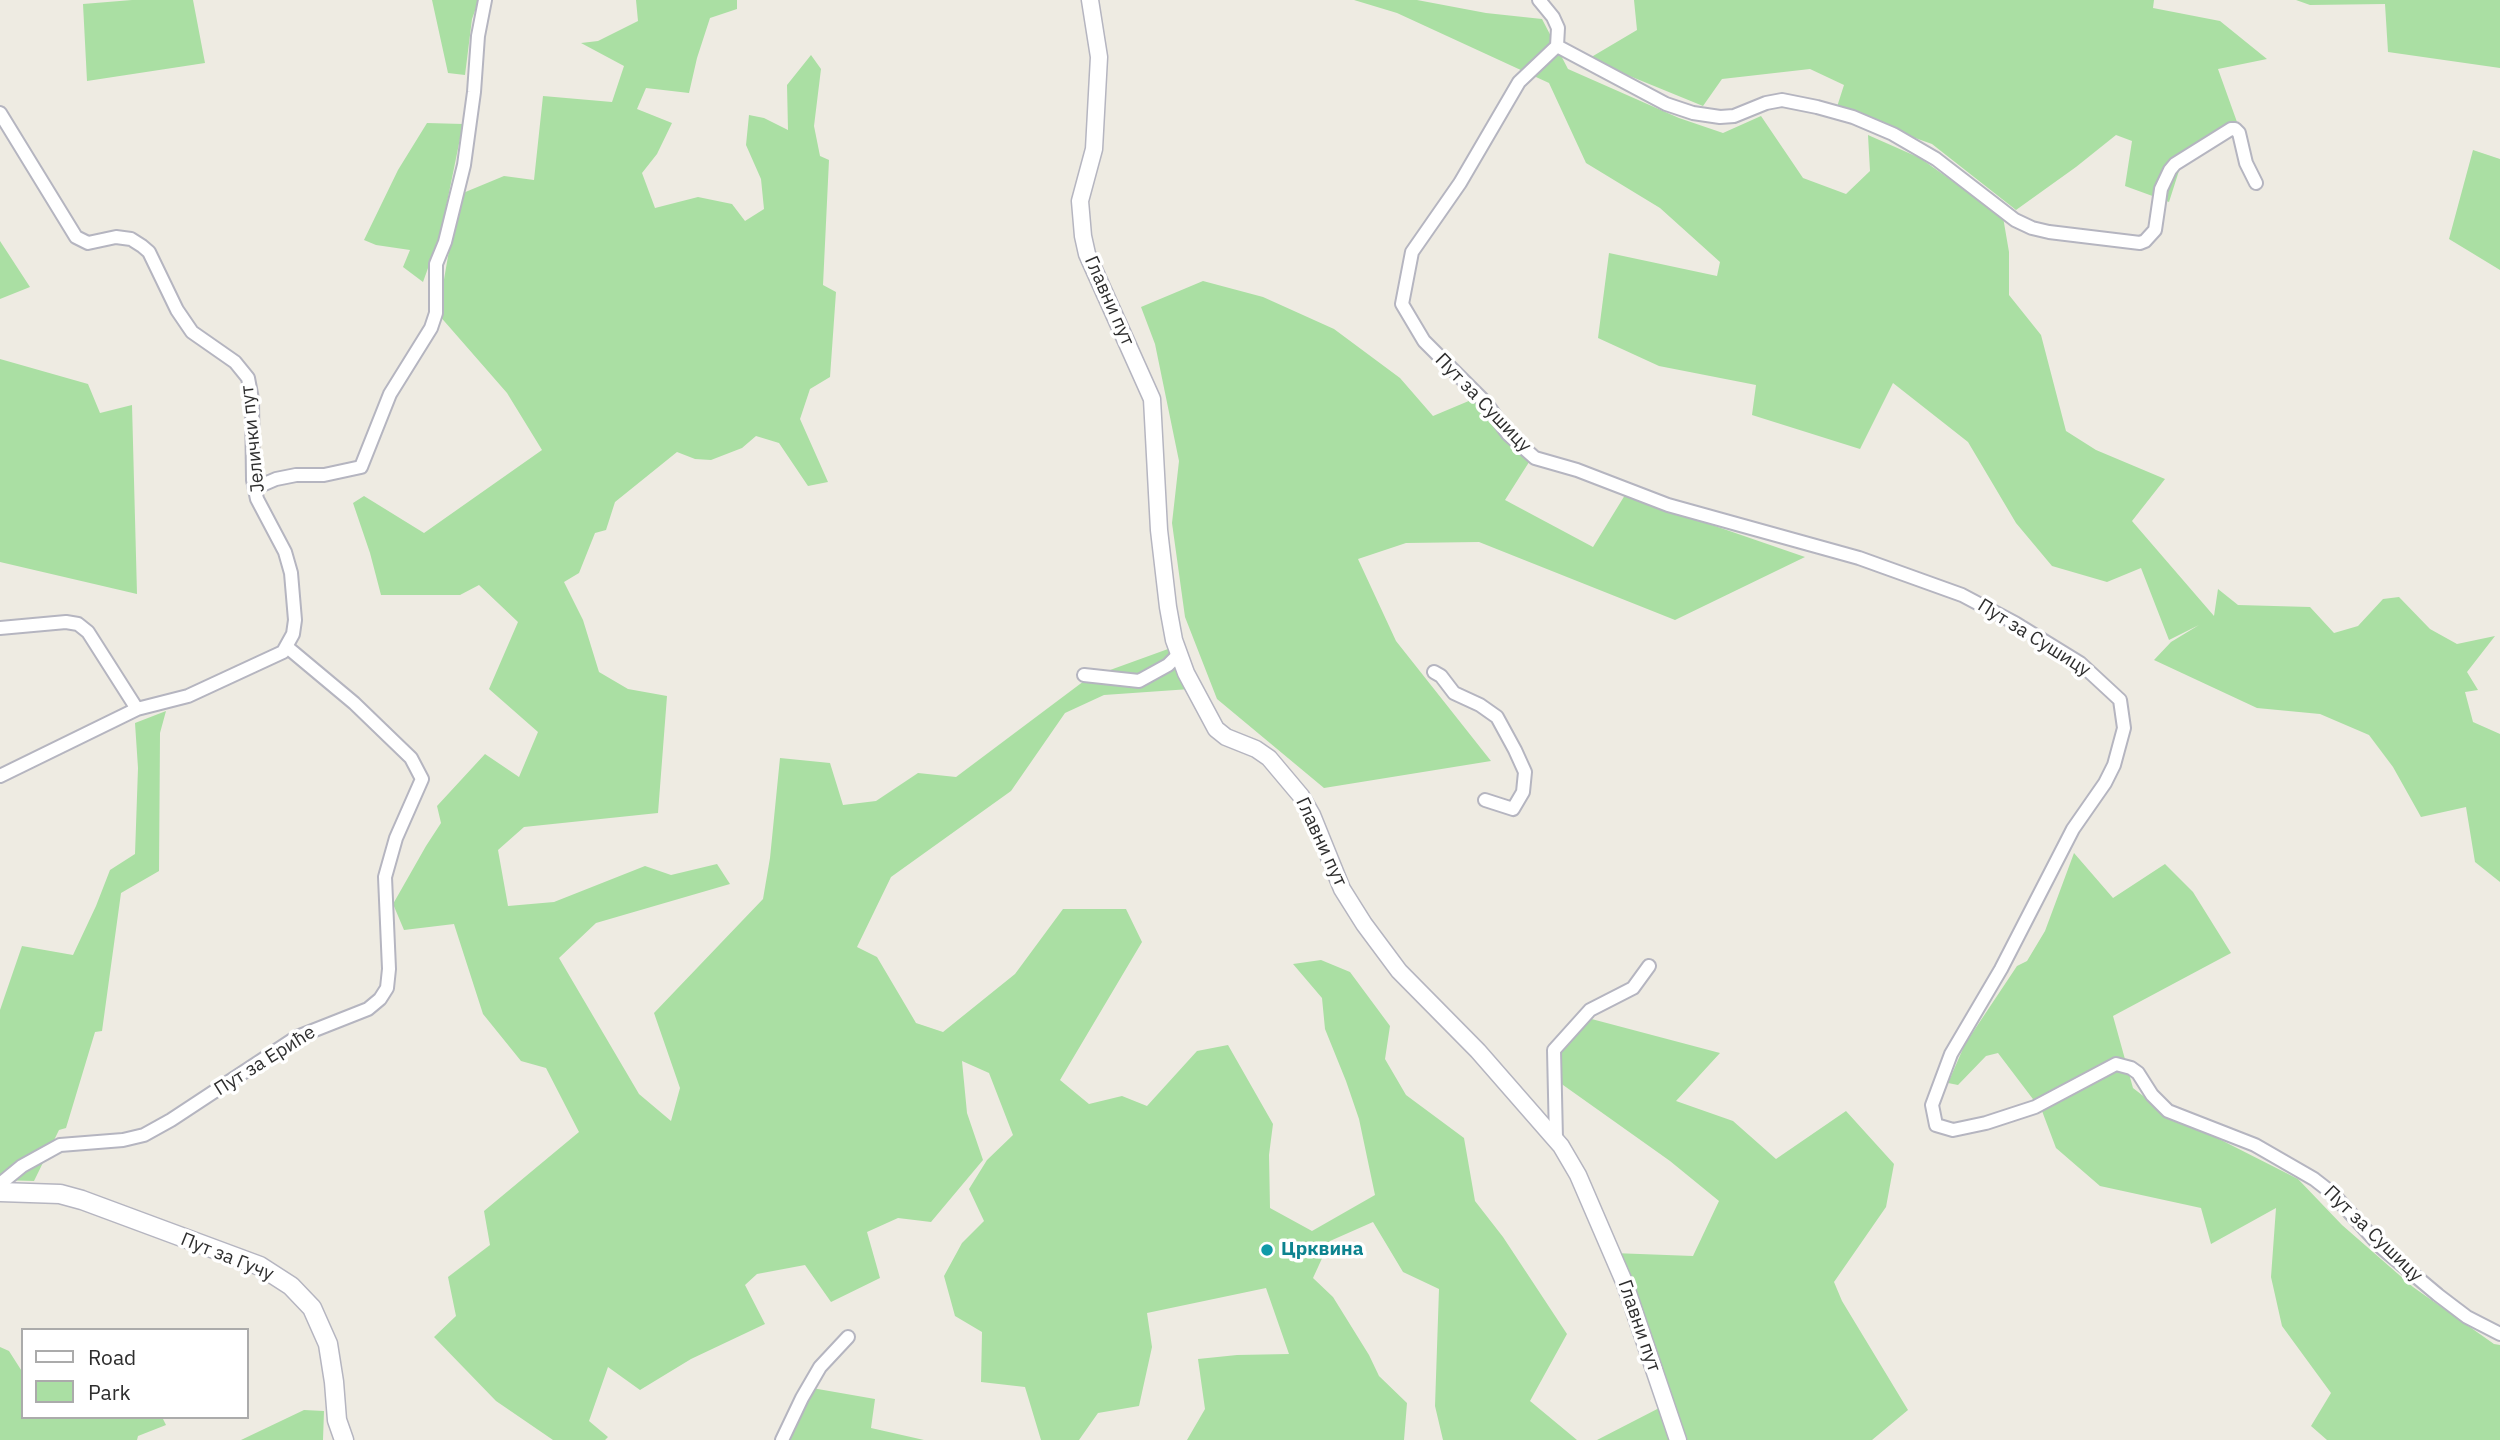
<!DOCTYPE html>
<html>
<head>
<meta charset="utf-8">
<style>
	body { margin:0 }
	#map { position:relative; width:2500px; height:1440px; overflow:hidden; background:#eeebe2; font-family:"IBM Plex Sans",sans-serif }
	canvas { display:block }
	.legend { position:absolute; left:21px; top:1328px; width:228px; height:91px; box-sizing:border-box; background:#fff; border:2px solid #ababab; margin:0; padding:9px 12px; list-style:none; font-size:21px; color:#2e2e2e }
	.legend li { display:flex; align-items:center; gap:14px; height:35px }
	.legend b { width:35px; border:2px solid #ababab }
</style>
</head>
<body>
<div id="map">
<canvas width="2500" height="1440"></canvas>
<ul class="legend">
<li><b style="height:9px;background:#fff"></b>Road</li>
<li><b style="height:19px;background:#aadfa3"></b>Park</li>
</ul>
</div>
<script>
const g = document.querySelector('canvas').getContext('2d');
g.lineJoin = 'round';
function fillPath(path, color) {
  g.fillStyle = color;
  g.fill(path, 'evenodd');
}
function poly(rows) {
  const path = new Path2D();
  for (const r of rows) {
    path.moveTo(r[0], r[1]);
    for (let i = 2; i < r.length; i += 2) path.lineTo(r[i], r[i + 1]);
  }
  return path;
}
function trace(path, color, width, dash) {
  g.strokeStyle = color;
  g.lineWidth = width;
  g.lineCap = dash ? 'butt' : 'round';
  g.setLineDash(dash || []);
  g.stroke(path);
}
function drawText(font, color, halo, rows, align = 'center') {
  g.font = font + ' "IBM Plex Sans",sans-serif';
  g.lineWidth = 7;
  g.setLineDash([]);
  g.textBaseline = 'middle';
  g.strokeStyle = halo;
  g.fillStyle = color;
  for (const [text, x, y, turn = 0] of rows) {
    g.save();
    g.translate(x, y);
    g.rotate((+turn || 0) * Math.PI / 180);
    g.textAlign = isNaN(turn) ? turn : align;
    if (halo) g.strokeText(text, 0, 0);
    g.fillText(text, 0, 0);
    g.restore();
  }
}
fillPath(poly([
	[132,0,193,0,205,63,87,81,83,4],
	[432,0,479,0,472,19,465,75,448,73],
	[636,0,737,0,737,9,710,18,697,58,689,93,646,88,637,109,672,123,657,154,642,173,655,208,698,197,732,204,745,221,764,209,761,179,746,145,749,115,764,118,788,130,787,85,811,55,821,69,814,126,820,156,829,160,823,285,836,292,830,377,810,389,800,419,828,482,808,486,779,443,756,436,742,448,711,460,695,459,677,452,615,502,606,530,595,533,579,573,564,582,583,620,599,672,628,689,667,696,658,813,524,827,498,850,508,906,554,902,645,866,671,875,717,864,730,884,596,923,559,958,639,1094,671,1121,680,1088,654,1013,763,899,770,858,780,758,830,763,843,805,876,801,918,773,956,777,1088,678,1168,649,1190,689,1104,695,1065,713,1011,791,891,877,857,947,877,957,916,1023,943,1032,1015,974,1063,909,1126,909,1142,942,1060,1080,1089,1104,1122,1096,1147,1106,1197,1051,1228,1045,1273,1124,1269,1155,1270,1208,1312,1231,1375,1195,1359,1119,1346,1081,1325,1029,1322,998,1293,964,1321,960,1350,972,1390,1026,1385,1059,1406,1095,1464,1138,1475,1201,1503,1237,1567,1334,1530,1401,1577,1440,1443,1440,1435,1406,1439,1289,1403,1272,1373,1222,1330,1241,1313,1278,1333,1297,1369,1355,1379,1376,1407,1403,1404,1440,1187,1440,1205,1409,1198,1359,1237,1355,1289,1354,1266,1288,1147,1313,1152,1347,1139,1406,1098,1413,1079,1440,1041,1440,1025,1387,981,1382,982,1332,955,1316,944,1276,962,1243,984,1221,969,1189,987,1160,1013,1135,989,1073,962,1061,967,1113,983,1160,931,1222,898,1218,867,1232,880,1278,831,1302,805,1265,757,1274,745,1285,765,1324,691,1359,640,1390,608,1367,589,1421,608,1437,605,1440,553,1440,496,1401,434,1337,456,1316,448,1277,490,1245,484,1211,579,1132,546,1068,521,1061,483,1014,454,924,404,930,393,904,426,846,441,823,437,806,485,754,519,777,538,732,489,689,518,622,479,585,460,595,381,595,370,553,353,503,364,496,424,533,542,450,507,393,438,314,451,239,463,193,504,176,534,180,543,96,612,102,624,66,581,43,598,41,638,21],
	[1354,0,1417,0,1486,13,1542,19,1568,69,1679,118,1723,133,1761,116,1803,178,1846,194,1870,171,1868,135,1920,158,2003,217,2009,252,2009,295,2041,335,2066,431,2096,450,2165,479,2132,521,2214,616,2218,589,2238,605,2310,607,2334,633,2358,626,2383,599,2399,597,2430,629,2457,644,2495,636,2467,672,2478,690,2465,692,2473,722,2500,734,2500,882,2475,862,2466,807,2421,817,2393,767,2369,735,2320,714,2257,708,2154,660,2171,642,2199,625,2169,640,2141,568,2107,582,2052,566,2016,523,1968,442,1893,383,1860,449,1752,415,1756,385,1659,366,1598,338,1609,253,1717,276,1720,262,1660,208,1586,163,1549,83,1397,13],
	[1634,0,2154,0,2153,8,2220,21,2267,59,2218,69,2237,122,2185,152,2169,202,2125,186,2132,141,2116,135,2076,167,2016,210,1932,144,1836,110,1844,85,1810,69,1722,79,1703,106,1588,59,1637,30],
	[2296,0,2500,0,2500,68,2388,52,2385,4,2310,5],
	[427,123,463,124,441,232,423,282,403,267,410,250,376,245,364,240,398,170],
	[2473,150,2500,159,2500,270,2449,239],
	[0,241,30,287,0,299],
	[1203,281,1263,297,1334,329,1400,378,1433,416,1483,395,1531,459,1505,500,1593,547,1625,495,1805,557,1675,620,1479,542,1406,543,1358,559,1396,641,1491,761,1324,788,1217,699,1185,617,1172,523,1179,461,1155,344,1141,307],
	[0,359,88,384,100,413,132,405,137,594,0,562],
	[166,711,160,733,159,871,121,893,102,1031,95,1032,66,1128,59,1130,34,1181,0,1180,0,1010,22,946,73,955,96,906,110,870,135,854,138,768,135,723],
	[2074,853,2113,898,2165,864,2193,892,2231,953,2113,1016,2133,1088,2160,1109,2298,1179,2342,1225,2413,1287,2494,1344,2500,1345,2500,1440,2327,1440,2311,1426,2331,1393,2282,1326,2271,1277,2276,1208,2211,1244,2201,1208,2100,1186,2056,1148,2042,1111,1998,1053,1986,1056,1958,1085,1948,1083,1965,1044,2017,966,2027,961,2045,931],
	[1584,1017,1720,1053,1676,1101,1733,1121,1776,1159,1846,1111,1894,1164,1886,1207,1834,1282,1842,1301,1908,1410,1872,1440,1597,1440,1665,1405,1613,1253,1693,1256,1719,1201,1670,1161,1556,1080,1554,1050],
	[0,1347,9,1351,23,1373,23,1417,162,1417,166,1425,138,1436,137,1440,0,1440],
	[812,1388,875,1399,871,1428,924,1440,787,1440],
	[304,1410,324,1411,323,1440,241,1440]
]), '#aadfa3');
const minor = poly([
	[1539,0,1553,17,1558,28,1557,46,1519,82,1460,183,1412,252,1402,304,1424,341,1486,403,1508,434,1535,458,1577,470,1668,505,1859,558,1962,595,2015,623,2080,663,2120,700,2124,728,2114,765,2105,783,2073,829,2001,969,1951,1054,1932,1105,1936,1125,1953,1130,1986,1123,2035,1107,2116,1064,2131,1068,2138,1073,2152,1095,2168,1111,2255,1145,2314,1179,2332,1193,2382,1248,2438,1295,2467,1317,2500,1334],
	[1557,46,1666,104,1693,113,1720,117,1734,116,1766,103,1782,100,1817,107,1853,117,1893,134,1936,159,2015,220,2032,228,2049,232,2140,243,2145,241,2155,230,2161,189,2170,170,2175,164,2231,129,2235,129,2239,133,2246,163,2256,183],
	[0,113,76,237,88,243,116,237,131,239,142,246,149,252,177,310,192,332,235,362,248,378,252,399,253,480,257,499,285,552,291,573,295,620,293,634,283,652,188,696,137,709,0,776],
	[255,488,276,479,296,475,324,475,361,467,390,394,431,328,436,313,436,264,445,242,464,165,474,92,478,36,485,0],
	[0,628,66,622,78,624,88,632,137,709],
	[1434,672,1441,676,1454,693,1480,705,1497,717,1515,750,1525,772,1523,792,1513,809,1485,800],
	[1084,675,1139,681,1168,665,1179,654],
	[1556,1139,1554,1050,1590,1010,1633,988,1649,966],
	[0,1184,22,1166,60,1145,123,1140,144,1135,171,1120,297,1037,368,1009,380,999,387,988,389,969,385,877,396,838,422,779,411,758,354,703,287,647],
	[782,1440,802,1398,820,1367,848,1337]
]);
const tertiary = poly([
	[1090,0,1099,57,1094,149,1080,201,1083,236,1087,254,1152,399,1159,530,1168,607,1174,640,1186,673,1216,729,1226,737,1256,749,1269,758,1301,796,1312,815,1342,889,1364,924,1399,971,1478,1051,1561,1146,1578,1175,1625,1284,1678,1440]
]);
const secondary = poly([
	[0,1192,60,1194,82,1200,260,1266,291,1286,312,1308,328,1344,334,1382,337,1420,344,1440]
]);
trace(minor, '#b5b5c0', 16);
trace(tertiary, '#b5b5c0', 19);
trace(secondary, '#b5b5c0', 21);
trace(minor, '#fff', 12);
trace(tertiary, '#fff', 16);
trace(secondary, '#fff', 18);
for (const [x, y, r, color] of [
	[1267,1250,7,"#0f9aa8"]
]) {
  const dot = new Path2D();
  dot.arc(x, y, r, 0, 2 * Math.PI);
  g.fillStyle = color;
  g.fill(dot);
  trace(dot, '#fff', 2.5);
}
drawText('19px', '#2e2e2e', '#fff', [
	["Главни пут",1109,301,66],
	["Пут за Сушицу",1483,403,46],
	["Јелички пут",253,439,-96],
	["Пут за Сушицу",2034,638,32],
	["Главни пут",1321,842,65],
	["Пут за Ериће",265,1061,-32],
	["Пут за Сушицу",2373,1234,44],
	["Пут за Гучу",227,1257,22],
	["Главни пут",1639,1326,71]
]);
drawText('bold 19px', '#0d838f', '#fff', [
	["Црквина",1281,1250]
], 'left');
</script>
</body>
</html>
